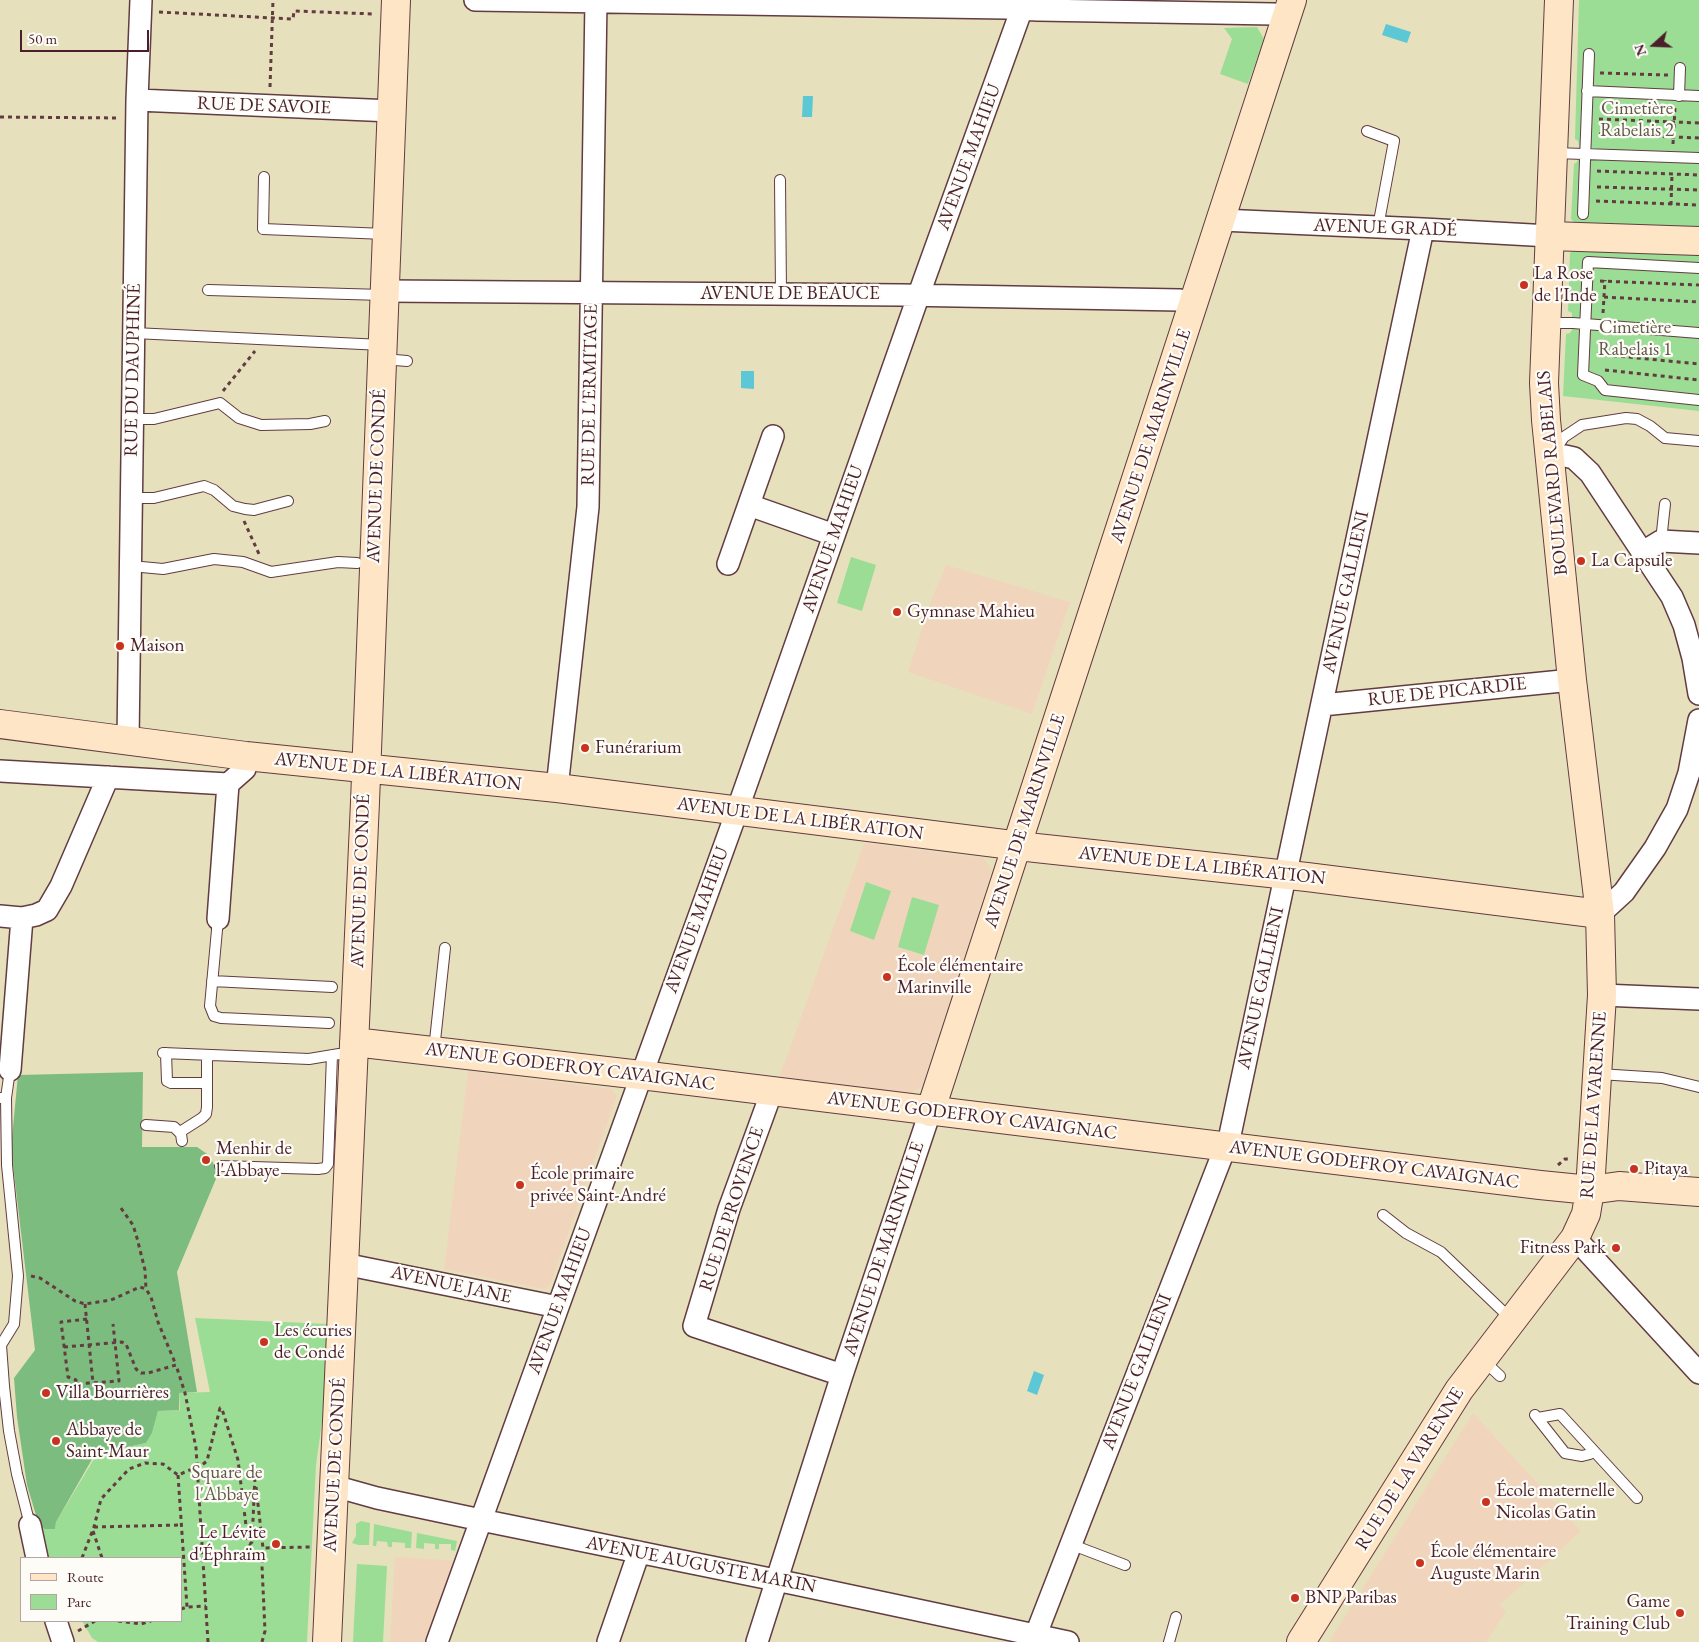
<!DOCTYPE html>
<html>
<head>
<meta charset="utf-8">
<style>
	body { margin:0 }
	#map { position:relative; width:1699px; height:1642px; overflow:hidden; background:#e7e0bc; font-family:"EB Garamond",serif }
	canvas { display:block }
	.legend { position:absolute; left:20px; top:1557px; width:162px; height:65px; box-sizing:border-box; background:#fdfcf7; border:1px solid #b5a4a5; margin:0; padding:6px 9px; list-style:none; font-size:15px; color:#4a1f2b }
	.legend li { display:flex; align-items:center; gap:10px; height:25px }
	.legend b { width:25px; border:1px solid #b5a4a5 }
	.north { position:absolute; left:1629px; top:20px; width:50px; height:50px; -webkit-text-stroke:4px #fdfcf7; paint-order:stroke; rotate:250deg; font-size:14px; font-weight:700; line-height:20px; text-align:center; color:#4a1f2b }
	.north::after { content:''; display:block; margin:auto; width:18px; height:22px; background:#4a1f2b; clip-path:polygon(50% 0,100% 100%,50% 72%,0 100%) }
	.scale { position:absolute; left:20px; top:30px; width:129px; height:22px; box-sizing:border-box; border:2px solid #4a1f2b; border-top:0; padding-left:6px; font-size:15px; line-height:18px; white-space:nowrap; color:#4a1f2b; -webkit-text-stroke:4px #fdfcf7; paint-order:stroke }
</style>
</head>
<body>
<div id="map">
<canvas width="1699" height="1642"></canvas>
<ul class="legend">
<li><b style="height:6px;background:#fde5c5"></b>Route</li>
<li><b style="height:14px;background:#9bdd94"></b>Parc</li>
</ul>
<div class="north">N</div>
<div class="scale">50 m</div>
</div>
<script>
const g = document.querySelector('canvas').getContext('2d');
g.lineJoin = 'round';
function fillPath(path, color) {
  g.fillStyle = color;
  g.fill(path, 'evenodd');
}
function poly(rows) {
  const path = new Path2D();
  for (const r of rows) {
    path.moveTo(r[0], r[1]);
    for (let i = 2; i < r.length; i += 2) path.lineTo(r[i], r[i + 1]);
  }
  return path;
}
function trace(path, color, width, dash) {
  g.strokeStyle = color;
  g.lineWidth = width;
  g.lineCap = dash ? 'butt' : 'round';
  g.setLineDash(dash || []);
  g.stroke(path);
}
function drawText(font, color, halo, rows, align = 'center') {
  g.font = font + ' "EB Garamond",serif';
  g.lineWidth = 4.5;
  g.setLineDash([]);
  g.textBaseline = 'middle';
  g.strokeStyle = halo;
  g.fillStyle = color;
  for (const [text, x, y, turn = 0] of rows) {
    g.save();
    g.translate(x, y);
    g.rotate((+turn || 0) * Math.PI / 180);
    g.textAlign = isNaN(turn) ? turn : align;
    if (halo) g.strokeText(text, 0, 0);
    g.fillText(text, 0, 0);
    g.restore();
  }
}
fillPath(poly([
	[946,565,1070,602,1032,714,908,672,932,598],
	[864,843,984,858,992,870,922,1086,911,1093,779,1078],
	[468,1071,612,1089,617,1096,550,1285,544,1289,444,1269],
	[1473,1413,1581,1531,1500,1605,1506,1612,1486,1642,1329,1642],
	[395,1557,462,1561,433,1642,390,1642]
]), '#f0d5bc');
fillPath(poly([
	[1579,0,1699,0,1699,229,1576,224,1571,219,1574,164,1577,162,1579,152,1579,145,1578,141,1575,139],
	[1257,27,1264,39,1248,84,1220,74,1232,39,1224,28],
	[1575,249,1699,253,1699,411,1563,396,1566,334,1570,333,1572,330,1572,313,1568,311,1570,253],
	[851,557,876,565,862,611,837,603],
	[866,882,891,891,874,940,850,931],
	[912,897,939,905,924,955,898,947],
	[195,1318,328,1324,325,1400,316,1465,307,1642,98,1642,92,1638,82,1621,181,1621,181,1558,47,1558,39,1525,55,1529,56,1522,97,1454,146,1443,152,1433,158,1411,180,1410,179,1393,210,1392],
	[361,1521,370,1523,369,1545,358,1545,352,1543,356,1536,356,1524],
	[374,1524,412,1532,411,1548,405,1548,405,1543,392,1542,392,1547,388,1547,387,1542,377,1541,376,1546,373,1546],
	[417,1533,457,1541,455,1551,451,1550,451,1544,439,1544,439,1549,435,1549,435,1544,424,1543,424,1549,416,1548],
	[357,1564,387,1566,383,1642,353,1642]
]), '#9bdd94');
fillPath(poly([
	[143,1072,142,1147,197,1147,210,1156,218,1174,177,1272,197,1392,179,1393,179,1410,158,1411,152,1433,146,1443,95,1454,56,1522,55,1529,45,1529,39,1525,27,1485,17,1417,14,1378,35,1350,11,1148,18,1075]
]), '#7cbc7e');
fillPath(poly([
	[1386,24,1411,32,1407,43,1382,35],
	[803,96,813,96,812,117,802,117],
	[741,371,754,371,754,389,741,388],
	[1034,1371,1044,1375,1037,1395,1027,1391]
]), '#5cc7d5');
const lane = poly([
	[1587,91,1699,96],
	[1679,96,1680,68],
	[1367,131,1394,141,1378,227],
	[1555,153,1699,158],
	[264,177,263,229,385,234],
	[780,180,781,294],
	[1583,214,1589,54],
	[1699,268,1588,262,1583,375,1598,381,1605,390,1699,400],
	[208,290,383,295],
	[1547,323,1573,323,1699,333],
	[134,333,382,345],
	[383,359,407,361],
	[133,419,154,419,220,403,239,418,261,425,310,424,325,421],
	[1555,450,1564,437,1582,425,1626,418,1637,419,1650,426,1665,438,1699,441],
	[132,498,154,498,204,486,214,490,233,506,245,509,254,510,288,501],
	[1661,541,1665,504],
	[131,566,163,569,214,559,243,562,271,572,338,562,357,563],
	[218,919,210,1006,214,1016,221,1018,329,1023],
	[212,981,332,987],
	[434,1050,445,948],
	[163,1053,309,1059,339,1054],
	[166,1053,167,1081,171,1083,207,1083],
	[1599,1074,1662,1078,1699,1087],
	[0,1098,6,1098,7,1165,18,1276,14,1324,1,1345,4,1386,9,1431,17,1474,30,1525],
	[6,1098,10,1070],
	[146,1125,174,1127,181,1134,182,1141],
	[180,1132,202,1118,206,1114,207,1107,207,1055],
	[220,1166,318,1169,325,1168,328,1164,332,1055],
	[1383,1215,1406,1233,1441,1252,1512,1320],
	[1483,1360,1500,1376],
	[1535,1415,1565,1453,1582,1456,1590,1454],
	[1538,1418,1560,1414,1637,1498],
	[1070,1544,1125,1565],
	[1169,1642,1176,1617]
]);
const street = poly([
	[475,0,1006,8,1037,10,1274,14,1286,17],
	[137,100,392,111],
	[1221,220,1423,229,1550,236],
	[385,291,902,295,1180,300,1194,303],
	[1550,458,1565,456,1574,458,1590,473,1672,597,1684,625,1693,658,1699,694],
	[749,505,834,535],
	[1643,552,1661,541,1699,543],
	[728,564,773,436],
	[1322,705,1572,680],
	[128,740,137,100,141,0],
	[0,771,228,784,245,769,246,756],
	[557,788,588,507,596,0],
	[1600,914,1624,892,1655,848,1677,809,1689,773,1699,720],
	[0,916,22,918,36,915,47,910,61,886,108,777],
	[218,919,228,784],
	[1602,995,1699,999],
	[10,1070,22,918],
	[772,1091,729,1209,694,1326,842,1375],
	[1575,1238,1699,1373],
	[344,1264,558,1307],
	[334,1486,377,1498,481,1520,795,1584,1068,1642],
	[30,1525,37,1558],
	[56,1621,63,1642],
	[437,1642,737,811,924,280,1025,0],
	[608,1642,639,1552],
	[757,1642,842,1375,930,1112],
	[1033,1642,1230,1135,1423,229]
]);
const secondary = poly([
	[1550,236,1699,241],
	[0,724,246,756,557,788,1036,848,1307,877,1600,914],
	[354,1042,641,1075,1540,1185,1590,1190,1619,1186,1699,1192],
	[930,1112,1292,0],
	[327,1642,365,802,396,0],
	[1301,1642,1459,1390,1575,1238,1586,1214,1590,1190,1602,995,1600,914,1572,680,1546,420,1544,383,1559,0]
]);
trace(lane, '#623c41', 12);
trace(street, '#623c41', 24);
trace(secondary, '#623c41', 30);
trace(poly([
	[159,12,293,19,294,11,374,14],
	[1600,73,1668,75],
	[270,87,273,0],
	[0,117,119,118],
	[1599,119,1699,123],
	[1599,134,1699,138],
	[1673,144,1675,108],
	[1597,171,1699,175],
	[1597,187,1699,190],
	[1596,201,1699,205],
	[1671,205,1672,174],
	[1600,281,1699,285],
	[1604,297,1699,302],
	[1603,313,1605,280],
	[1597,354,1699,364],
	[1605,370,1699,380],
	[223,391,255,351],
	[244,521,259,554],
	[1558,1165,1565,1159,1570,1159],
	[121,1208,133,1225,137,1238,145,1270,146,1289],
	[31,1276,40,1278,75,1301,85,1304,111,1300,140,1287,146,1289,151,1297,158,1322,176,1365],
	[85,1304,93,1383],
	[87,1319,61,1322,68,1377,76,1380,76,1384,119,1381,113,1324],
	[64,1347,122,1342,126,1344,136,1369,141,1373,148,1373,176,1365,185,1393,196,1448,208,1642],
	[178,1475,187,1607],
	[256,1487,263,1548,311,1547],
	[94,1527,181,1525],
	[93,1531,102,1558],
	[82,1558,94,1527,101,1499,129,1469,145,1463,163,1464,178,1475,202,1465,207,1461,220,1408,222,1409,238,1460,248,1542,250,1544,252,1542,255,1476],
	[181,1609,187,1607,206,1606],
	[118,1621,141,1624,151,1621],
	[78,1631,95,1621],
	[262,1642,265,1631,262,1566,263,1548]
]), '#623c41', 3, [4, 4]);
trace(lane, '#fff', 10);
trace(street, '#fff', 21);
trace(secondary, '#fde5c5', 28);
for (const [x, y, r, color] of [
	[1524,285,5,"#c8321e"],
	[1581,561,5,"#c8321e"],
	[897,612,5,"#c8321e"],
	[120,646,5,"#c8321e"],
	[585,748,5,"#c8321e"],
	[887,977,5,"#c8321e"],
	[206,1160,5,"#c8321e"],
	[1634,1169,5,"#c8321e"],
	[520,1185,5,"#c8321e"],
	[1616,1248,5,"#c8321e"],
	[264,1342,5,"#c8321e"],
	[46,1393,5,"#c8321e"],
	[56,1441,5,"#c8321e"],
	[1486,1502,5,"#c8321e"],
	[276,1544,5,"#c8321e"],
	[1420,1563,5,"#c8321e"],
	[1295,1598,5,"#c8321e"],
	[1680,1613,5,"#c8321e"]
]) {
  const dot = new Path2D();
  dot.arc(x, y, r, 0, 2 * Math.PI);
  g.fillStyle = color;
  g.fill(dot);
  trace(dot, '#fdfcf7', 2);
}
drawText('19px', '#4a1f2b', '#fdfcf7', [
	["RUE DE SAVOIE",264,106,2],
	["AVENUE MAHIEU",969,157,-70],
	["AVENUE GRADÉ",1385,228,2],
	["AVENUE DE BEAUCE",790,294],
	["RUE DU DAUPHINÉ",133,370,-89],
	["RUE DE L'ERMITAGE",590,395,-89],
	["AVENUE DE MARINVILLE",1151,436,-72],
	["BOULEVARD RABELAIS",1553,473,-95],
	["AVENUE DE CONDÉ",377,476,-88],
	["AVENUE MAHIEU",833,539,-71],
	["AVENUE GALLIENI",1346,592,-78],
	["RUE DE PICARDIE",1447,692,-6],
	["AVENUE DE LA LIBÉRATION",398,772,6],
	["AVENUE DE LA LIBÉRATION",800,819,7],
	["AVENUE DE MARINVILLE",1025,821,-72],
	["AVENUE DE LA LIBÉRATION",1202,866,6],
	["AVENUE DE CONDÉ",361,881,-88],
	["AVENUE MAHIEU",697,920,-70],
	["AVENUE GALLIENI",1261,988,-78],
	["AVENUE GODEFROY CAVAIGNAC",570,1067,7],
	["RUE DE LA VARENNE",1594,1105,-86],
	["AVENUE GODEFROY CAVAIGNAC",972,1116,7],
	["AVENUE GODEFROY CAVAIGNAC",1374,1165,7],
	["RUE DE PROVENCE",732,1209,-72],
	["AVENUE DE MARINVILLE",884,1249,-72],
	["AVENUE JANE",451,1285,12],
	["AVENUE MAHIEU",560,1301,-70],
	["AVENUE GALLIENI",1137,1372,-69],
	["AVENUE DE CONDÉ",335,1465,-87],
	["RUE DE LA VARENNE",1410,1469,-58],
	["AVENUE AUGUSTE MARIN",701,1565,11]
]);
drawText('19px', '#62584a', '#fdfcf7', [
	["Cimetière",1637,109],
	["Rabelais 2",1637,131],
	["Cimetière",1635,328],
	["Rabelais 1",1635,350],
	["Square de",227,1473],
	["l'Abbaye",227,1495]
]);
drawText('19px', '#4a1f2b', '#fdfcf7', [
	["La Rose",1534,274],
	["de l'Inde",1534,296],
	["La Capsule",1591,561],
	["Gymnase Mahieu",907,612],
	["Maison",130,646],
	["Funérarium",595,748],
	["École élémentaire",897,966],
	["Marinville",897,988],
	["Menhir de",216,1149],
	["l'Abbaye",216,1171],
	["Pitaya",1644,1169],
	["École primaire",530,1174],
	["privée Saint-André",530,1196],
	["Fitness Park",1606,1248,"right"],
	["Les écuries",274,1331],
	["de Condé",274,1353],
	["Villa Bourrières",56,1393],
	["Abbaye de",66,1430],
	["Saint-Maur",66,1452],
	["École maternelle",1496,1491],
	["Nicolas Gatin",1496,1513],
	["Le Lévite",266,1533,"right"],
	["d'Éphraïm",266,1555,"right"],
	["École élémentaire",1430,1552],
	["Auguste Marin",1430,1574],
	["BNP Paribas",1305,1598],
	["Game",1670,1602,"right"],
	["Training Club",1670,1624,"right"]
], 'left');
</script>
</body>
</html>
